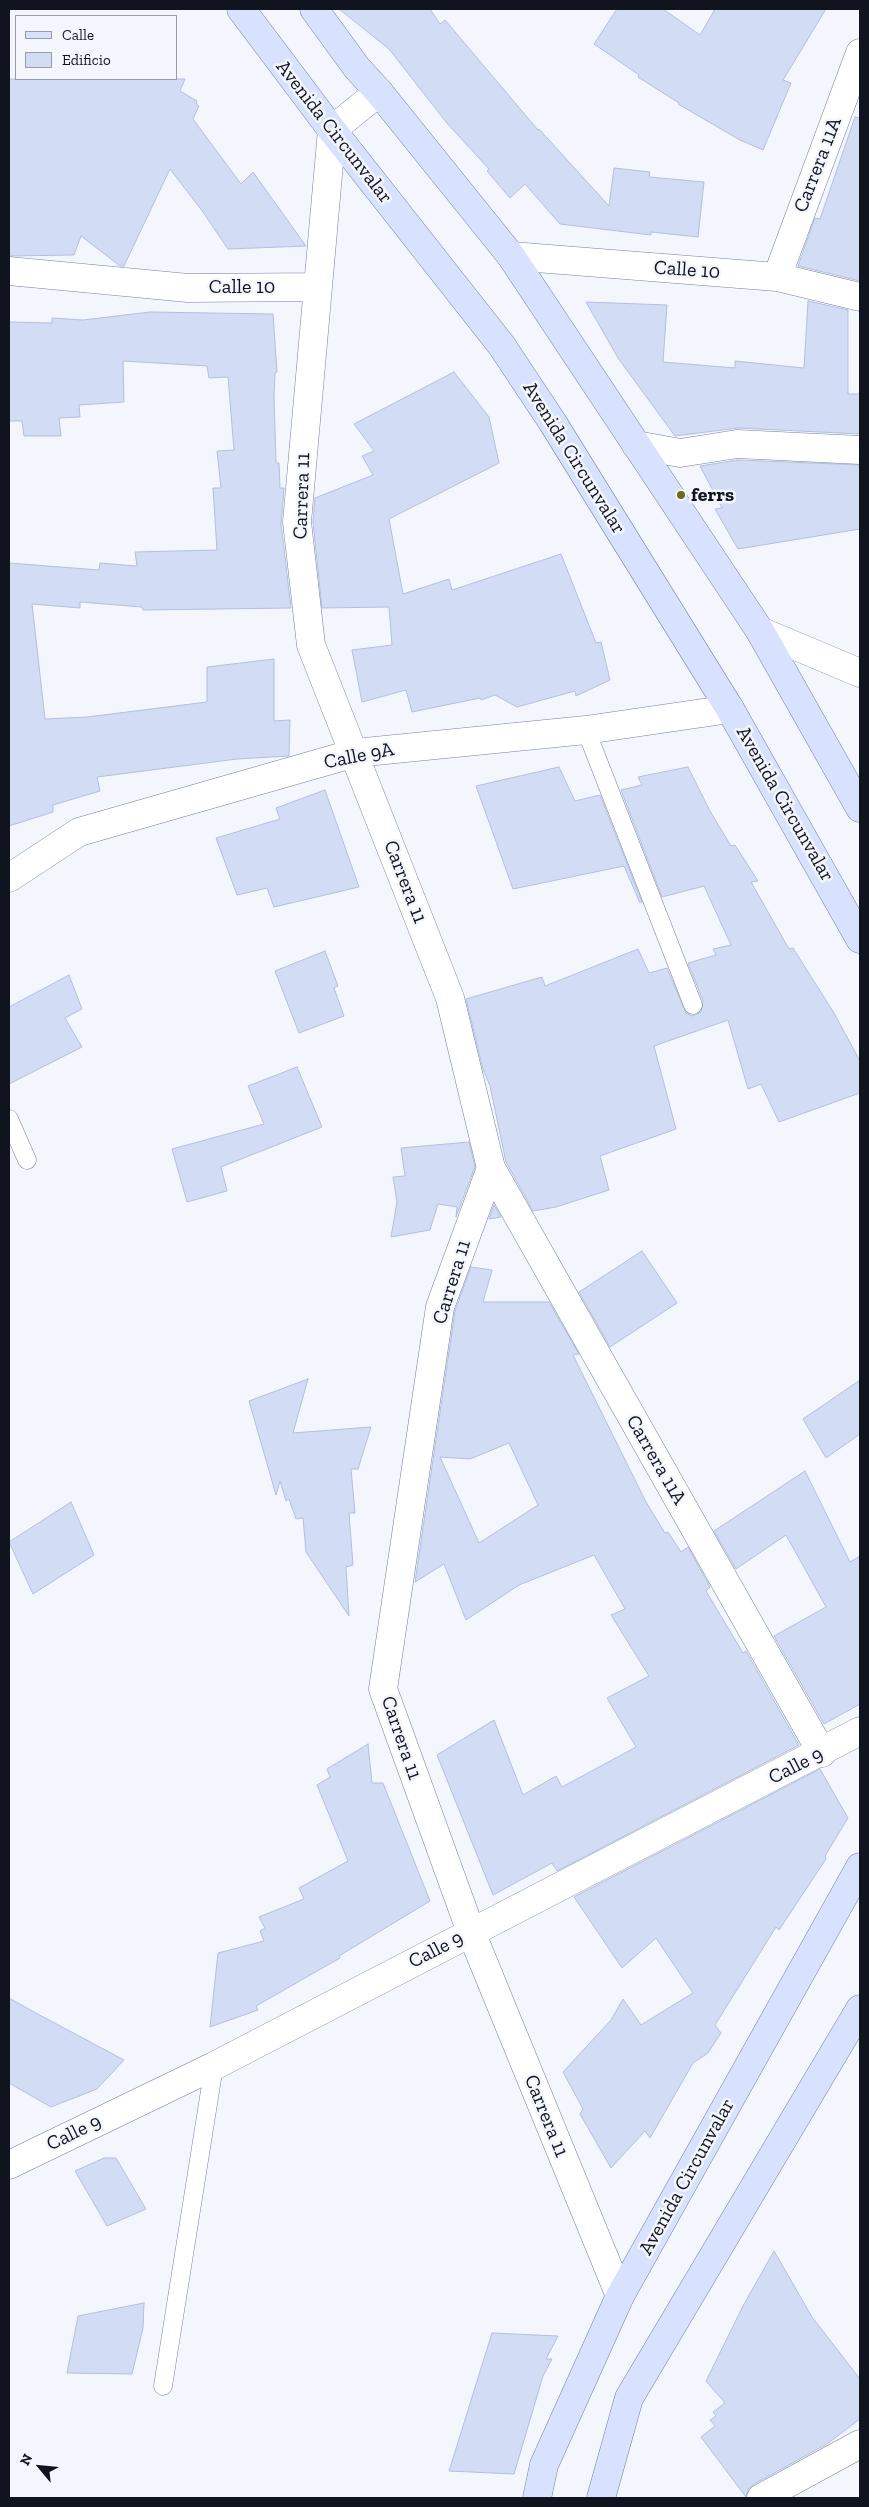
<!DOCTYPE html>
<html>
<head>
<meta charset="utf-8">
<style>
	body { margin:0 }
	#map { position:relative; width:869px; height:2507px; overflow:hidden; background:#f3f6fc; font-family:"Zilla Slab",serif }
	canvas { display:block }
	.frame { position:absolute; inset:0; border:10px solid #10141f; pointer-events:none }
	.legend { position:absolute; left:15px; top:15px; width:162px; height:65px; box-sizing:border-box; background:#f3f6fc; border:1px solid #989ca4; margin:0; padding:6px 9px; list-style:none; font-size:15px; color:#10141f }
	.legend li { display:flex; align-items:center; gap:10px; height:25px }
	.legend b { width:25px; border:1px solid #989ca4 }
	.north { position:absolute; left:15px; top:2442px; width:50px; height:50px; -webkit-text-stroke:4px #f3f6fc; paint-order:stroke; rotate:298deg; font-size:14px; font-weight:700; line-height:20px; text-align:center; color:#10141f }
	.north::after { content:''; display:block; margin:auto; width:18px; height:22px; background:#10141f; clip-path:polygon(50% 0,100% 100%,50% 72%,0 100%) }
</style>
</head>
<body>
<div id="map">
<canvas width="869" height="2507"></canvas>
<div class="frame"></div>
<ul class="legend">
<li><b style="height:6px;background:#d8e2fe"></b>Calle</li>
<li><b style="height:14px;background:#d2dcf4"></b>Edificio</li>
</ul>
<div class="north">N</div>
</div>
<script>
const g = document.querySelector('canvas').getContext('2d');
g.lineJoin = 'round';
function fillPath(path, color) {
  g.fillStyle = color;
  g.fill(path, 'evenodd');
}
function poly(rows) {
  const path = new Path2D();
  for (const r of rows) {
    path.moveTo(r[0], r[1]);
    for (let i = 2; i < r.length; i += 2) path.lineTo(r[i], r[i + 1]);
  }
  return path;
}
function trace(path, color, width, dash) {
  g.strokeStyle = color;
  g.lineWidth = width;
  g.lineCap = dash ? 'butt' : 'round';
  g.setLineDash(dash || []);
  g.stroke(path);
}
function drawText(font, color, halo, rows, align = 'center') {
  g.font = font + ' "Zilla Slab",serif';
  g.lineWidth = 5;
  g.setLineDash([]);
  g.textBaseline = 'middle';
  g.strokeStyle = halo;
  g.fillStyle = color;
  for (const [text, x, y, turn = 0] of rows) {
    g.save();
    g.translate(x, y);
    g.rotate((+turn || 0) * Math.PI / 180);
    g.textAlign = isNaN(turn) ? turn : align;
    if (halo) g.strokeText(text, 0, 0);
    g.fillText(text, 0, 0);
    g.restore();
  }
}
const building = poly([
	[339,9,430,9,440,24,445,20,538,130,539,129,609,206,614,168,650,172,649,177,704,182,698,237,651,232,651,235,560,224,525,184,510,198,487,171,489,169,446,122,389,49,339,9],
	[617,9,663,9,700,35,715,9,826,9,783,80,791,83,763,150,740,140,678,104,679,103,638,77,639,75,594,44,617,9],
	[9,79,185,79,180,91,197,101,196,104,199,106,193,119,241,184,253,172,306,246,228,249,203,212,170,169,124,266,120,266,81,236,74,255,9,256,9,79],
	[855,117,860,118,860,281,798,266,815,218,820,219,855,117],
	[808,301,848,310,848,394,860,394,860,434,738,428,675,436,618,358,586,302,667,305,663,362,735,368,735,361,804,368,808,301],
	[150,312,273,314,277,372,275,373,274,396,276,463,279,463,280,488,284,488,281,524,291,608,143,610,142,607,80,602,80,608,32,604,45,719,87,717,207,702,207,667,274,659,274,721,290,720,289,756,237,759,97,777,100,791,53,805,53,812,9,826,9,563,99,570,100,563,137,566,135,552,217,550,213,488,221,488,217,451,234,450,228,377,209,378,207,366,123,361,124,402,79,405,80,417,59,418,61,436,24,436,22,421,9,421,9,322,52,323,52,318,83,320,150,312],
	[454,372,489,417,499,463,389,519,403,594,449,579,452,590,561,554,596,643,601,642,610,680,576,696,575,691,517,707,495,695,481,700,480,698,412,712,406,690,362,702,352,650,392,645,389,607,322,608,313,522,315,498,373,475,362,456,374,451,354,424,454,372],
	[738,460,860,465,860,529,738,549,715,509,722,508,700,466,738,460],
	[559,767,575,801,600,795,642,902,640,903,624,866,513,889,476,786,559,767],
	[688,767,710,811,731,846,735,845,758,881,751,882,789,949,793,948,834,1013,860,1061,860,1093,779,1122,761,1084,748,1089,728,1020,654,1046,676,1129,600,1156,609,1190,556,1207,533,1211,506,1162,490,1086,483,1069,466,999,542,977,545,986,638,949,649,973,667,968,686,1013,692,1016,701,1012,703,1001,688,963,716,955,713,949,731,945,704,886,662,897,621,790,642,785,638,777,688,767],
	[325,790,359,887,274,907,267,888,237,895,216,838,280,819,276,808,325,790],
	[325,951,338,986,334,988,344,1016,299,1033,275,971,325,951],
	[69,975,82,1009,65,1018,82,1047,9,1084,9,1007,69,975],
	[297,1067,322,1127,221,1167,227,1191,187,1202,172,1149,264,1124,248,1086,297,1067],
	[469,1142,475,1167,456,1217,457,1207,438,1204,430,1230,391,1237,397,1202,393,1177,405,1176,401,1148,469,1142],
	[494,1205,501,1217,489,1219,494,1205],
	[642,1251,677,1303,610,1347,579,1292,642,1251],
	[471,1267,492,1270,483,1302,549,1302,579,1354,573,1355,646,1502,665,1533,668,1532,681,1552,688,1547,710,1587,706,1591,743,1653,746,1651,799,1745,557,1871,552,1863,493,1895,437,1755,494,1720,523,1795,556,1776,562,1787,636,1747,607,1698,649,1676,611,1615,625,1609,594,1555,519,1585,466,1620,444,1564,415,1582,455,1311,471,1267],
	[509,1443,538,1505,479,1543,440,1457,470,1459,509,1443],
	[308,1379,293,1433,371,1427,358,1469,351,1469,355,1513,349,1513,353,1565,346,1567,349,1616,306,1552,303,1518,296,1519,289,1499,286,1501,280,1481,276,1495,249,1401,308,1379],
	[860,1380,860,1434,826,1458,803,1419,860,1380],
	[805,1471,850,1562,860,1556,860,1704,824,1724,774,1636,826,1607,786,1535,736,1569,714,1531,805,1471],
	[71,1502,94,1555,33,1594,9,1542,71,1502],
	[368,1744,372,1783,383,1783,430,1901,339,1956,340,1958,256,2006,258,2010,210,2027,218,1953,264,1941,260,1931,265,1928,259,1917,304,1899,299,1888,348,1861,317,1785,330,1777,327,1769,368,1744],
	[820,1769,848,1818,825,1856,826,1859,779,1930,776,1927,715,2025,721,2033,708,2053,693,2063,650,2138,645,2131,611,2168,580,2114,583,2109,563,2072,611,2020,623,1999,641,2025,693,1993,656,1938,622,1968,574,1897,820,1769],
	[9,1998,34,2012,124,2060,97,2089,51,2107,9,2083,9,1998],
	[104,2158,116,2158,146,2209,107,2226,75,2171,104,2158],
	[774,2251,812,2317,860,2379,860,2419,827,2444,754,2484,748,2489,746,2497,701,2437,715,2426,710,2420,716,2416,713,2412,725,2403,706,2381,743,2306,774,2251],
	[144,2303,143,2328,132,2374,67,2373,78,2316,144,2303],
	[492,2333,558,2336,546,2359,552,2359,543,2376,514,2474,449,2471,492,2333]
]);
fillPath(building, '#d2dcf4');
trace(building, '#b2bfde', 1);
const service = poly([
	[586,730,693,1005],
	[9,1119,27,1160],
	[163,2386,214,2066]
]);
const minor = poly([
	[379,92,332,130,297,522,311,645,450,998,491,1168,440,1307,383,1689,471,1932,620,2296],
	[511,256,777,277,860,297],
	[9,271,188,288,318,287],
	[777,277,860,53],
	[636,445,680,453,737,444,860,450],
	[760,631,860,673],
	[9,878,79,832,355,753,586,730,730,709],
	[491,1168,822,1753],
	[9,2165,214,2066,860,1731],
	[761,2498,860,2444]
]);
const secondary = poly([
	[241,9,332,130,502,346,553,423,730,709,860,939],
	[314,9,357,68,379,92,511,256,760,631,860,808],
	[537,2498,544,2465,620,2296,860,1867],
	[601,2498,629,2398,860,2009]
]);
trace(service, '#74809d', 19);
trace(minor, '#74809d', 29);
trace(secondary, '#74809d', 29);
trace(service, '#fff', 18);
trace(minor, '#fff', 28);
trace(secondary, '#d8e2fe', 28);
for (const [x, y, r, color] of [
	[681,495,5,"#646f18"]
]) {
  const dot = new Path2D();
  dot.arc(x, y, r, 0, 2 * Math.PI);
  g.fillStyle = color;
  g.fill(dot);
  trace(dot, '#f3f6fc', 2);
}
drawText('20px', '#10141f', '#f3f6fc', [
	["Avenida Circunvalar",334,132,52],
	["Carrera 11A",818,165,-69],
	["Calle 10",687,270,4],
	["Calle 10",242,287],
	["Avenida Circunvalar",574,458,58],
	["Carrera 11",302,496,-88],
	["Calle 9A",359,756,-11],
	["Avenida Circunvalar",785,804,60],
	["Carrera 11",405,882,69],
	["Carrera 11",452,1282,-73],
	["Carrera 11A",656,1460,60],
	["Carrera 11",401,1738,71],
	["Calle 9",796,1766,-27],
	["Calle 9",436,1950,-27],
	["Carrera 11",546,2116,68],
	["Calle 9",74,2133,-26],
	["Avenida Circunvalar",687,2177,-61]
]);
drawText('bold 20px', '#10141f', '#f3f6fc', [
	["ferrs",691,495]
], 'left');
</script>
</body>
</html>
